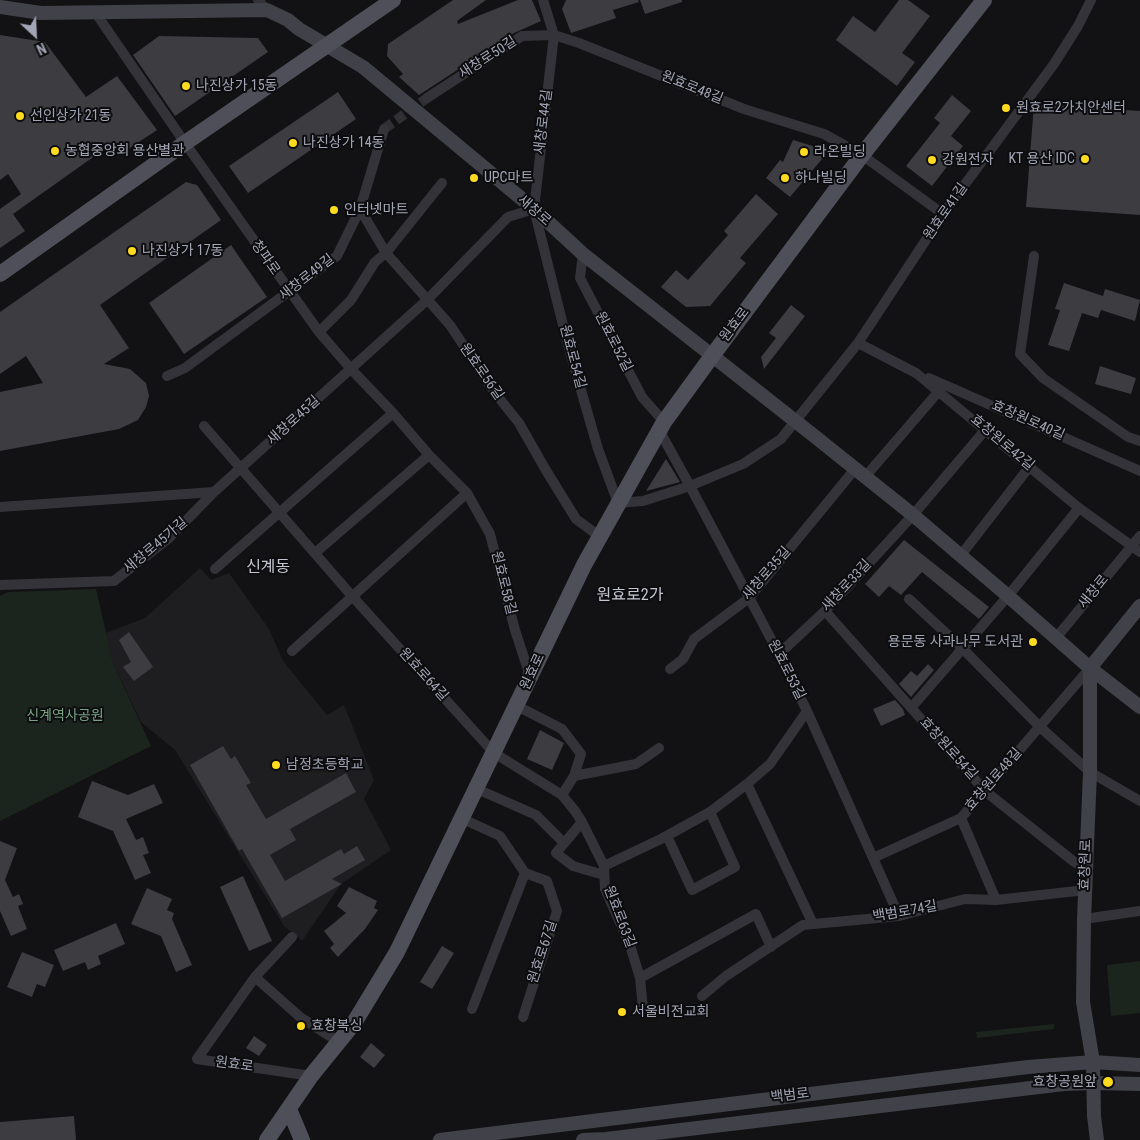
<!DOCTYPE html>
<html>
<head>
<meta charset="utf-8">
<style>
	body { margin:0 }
	#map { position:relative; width:1140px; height:1140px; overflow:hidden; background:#121214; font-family:"Roboto Condensed",sans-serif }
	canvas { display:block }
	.north { position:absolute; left:10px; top:10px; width:50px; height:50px; -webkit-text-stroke:4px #0d0d0f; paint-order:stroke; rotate:155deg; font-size:14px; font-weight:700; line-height:20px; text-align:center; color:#a2a5b5 }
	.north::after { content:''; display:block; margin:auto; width:18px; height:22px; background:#a2a5b5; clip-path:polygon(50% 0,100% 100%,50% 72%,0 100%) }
</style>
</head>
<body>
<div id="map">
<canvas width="1140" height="1140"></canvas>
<div class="north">N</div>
</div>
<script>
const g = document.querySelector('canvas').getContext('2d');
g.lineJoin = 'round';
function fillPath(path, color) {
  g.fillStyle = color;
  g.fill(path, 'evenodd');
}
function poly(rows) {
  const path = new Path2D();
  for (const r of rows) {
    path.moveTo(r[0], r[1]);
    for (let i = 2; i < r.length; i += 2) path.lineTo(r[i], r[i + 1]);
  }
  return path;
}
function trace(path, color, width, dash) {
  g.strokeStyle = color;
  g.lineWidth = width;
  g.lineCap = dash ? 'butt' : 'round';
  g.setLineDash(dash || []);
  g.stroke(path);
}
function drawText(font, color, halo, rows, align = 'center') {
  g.font = font + ' "Roboto Condensed","Noto Sans KR",sans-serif';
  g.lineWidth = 4;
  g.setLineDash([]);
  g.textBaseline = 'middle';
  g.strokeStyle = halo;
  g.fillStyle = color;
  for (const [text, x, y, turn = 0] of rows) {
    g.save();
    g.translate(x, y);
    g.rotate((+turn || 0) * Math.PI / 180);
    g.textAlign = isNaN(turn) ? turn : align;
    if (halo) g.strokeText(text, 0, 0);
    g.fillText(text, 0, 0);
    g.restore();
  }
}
fillPath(poly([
	[200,568,211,580,229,573,269,629,283,661,327,715,344,705,374,780,364,799,391,850,341,884,302,941,284,926,175,750,141,722,113,663,106,633,145,618]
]), '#1e1e21');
fillPath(poly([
	[96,589,113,663,151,746,0,821,0,596,8,592],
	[1140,961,1140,1013,1111,1016,1107,965],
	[1054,1024,1054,1029,977,1038,976,1032]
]), '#1c241e');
fillPath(poly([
	[453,0,486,0,457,21,458,24,518,0,532,0,541,21,514,33,419,95,399,77,403,74,387,56,388,44],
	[566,0,638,0,639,2,613,10,616,18,571,33,562,9],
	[640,0,682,0,682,2,645,14],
	[899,0,908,0,930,16,902,53,915,62,897,86,836,40,853,16,875,32],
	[0,35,45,42,86,97,117,76,157,130,121,154,113,143,13,214,25,231,0,248,0,209,21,194,8,174,0,180],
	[159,36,258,38,268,52,175,116,133,55],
	[338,92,356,119,248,193,229,166],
	[952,95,971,111,951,136,963,146,932,186,906,166,940,123,934,118],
	[1034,104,1140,111,1140,215,1026,207],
	[793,140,819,148,822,159,790,197,766,178,780,160,783,162],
	[186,182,197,185,221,220,100,305,129,348,104,364,130,369,146,383,149,396,146,407,138,420,119,429,0,451,0,392,43,383,26,356,0,374,0,312],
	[756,194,778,214,740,258,746,263,710,306,686,307,661,287,676,270,688,280,728,235,724,231],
	[231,245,267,297,184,354,149,303],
	[1064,283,1103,296,1105,289,1140,300,1135,321,1101,310,1098,318,1082,313,1069,351,1048,345,1060,310,1055,309],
	[791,305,805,316,764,369,761,357,776,338,769,333],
	[1100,366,1136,378,1131,394,1095,384],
	[666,459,680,482,646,491],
	[904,540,989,607,979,619,922,572,901,595,889,586,879,597,865,584],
	[129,632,153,667,134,681,123,667,131,662,119,640],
	[928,664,934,670,911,697,899,684,911,671,917,676],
	[895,700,903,709,905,715,881,726,873,709],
	[540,730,564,743,552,770,527,759],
	[223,746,231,759,235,756,251,783,246,785,266,819,346,773,356,792,290,829,296,840,270,855,285,881,341,849,344,854,357,846,365,860,332,879,342,884,282,918,242,849,239,851,190,765],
	[92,781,128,795,154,784,163,803,126,819,136,840,143,837,149,853,143,855,151,873,135,880,113,831,78,817],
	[0,841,17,848,5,880,13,897,19,894,23,904,18,906,27,929,11,936,0,911],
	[243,876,272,941,249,951,220,887],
	[349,887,377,901,374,908,378,910,365,929,338,957,330,948,334,944,324,931,346,913,337,906],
	[147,888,172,899,167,910,174,913,172,919,192,965,176,972,161,936,131,924],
	[116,923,125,944,98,956,101,964,88,970,85,962,63,971,54,950],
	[442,946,454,953,432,989,420,982],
	[22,952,54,965,45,987,37,984,32,997,7,987],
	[254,1036,267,1045,259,1056,246,1048],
	[371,1043,385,1055,374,1068,360,1057],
	[74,1116,76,1140,0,1140,0,1122]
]), '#3c3c41');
trace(poly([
	[384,129,427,98]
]), '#2f2f34', 10, [10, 5]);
trace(poly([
	[258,0,267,10],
	[543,0,554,35,534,209,568,345,598,449,618,503,643,501,690,486,743,464,781,439,858,343,943,214,1054,64,1078,26,1091,0],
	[95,12,185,143,319,332,351,369,393,413,429,455,467,493,490,534,515,630,530,676],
	[427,98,522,36,554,35,579,43,744,109,824,134,862,155,943,214],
	[360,209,386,253,450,325,495,393,519,423,547,472,576,519,599,536],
	[583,254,580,278,642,397,664,422],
	[1034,256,1020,354,1043,378,1128,437,1140,441],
	[319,332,351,300,375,262,386,253,442,183],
	[858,343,916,373,1079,508,1140,552],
	[167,376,185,368,337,256,360,209,384,129],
	[929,378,1140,471],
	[204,426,352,596,494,753,562,795,575,811,582,822,604,866,605,889,630,945,640,978,643,1008],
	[659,430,690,486,779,654,807,711,899,916],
	[865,477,939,391],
	[0,507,214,492,427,300,508,217,534,209],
	[315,553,429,455],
	[961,555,1030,466],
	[215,569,393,413],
	[0,585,114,581,169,538,214,492],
	[909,599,963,649,1040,727,1090,772,1140,801],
	[825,611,985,791,1073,861,1086,869],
	[1056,638,1140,536],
	[292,651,467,493],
	[779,654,825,611,913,515,986,429],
	[670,669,683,659,694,639,749,598,855,469],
	[517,706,562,729,581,754,574,776,562,795],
	[911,708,1008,596,1079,508],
	[574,776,636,764,659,748],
	[747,784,813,924],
	[477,789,536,815,563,842],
	[961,818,996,900],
	[463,819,500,836,525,873],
	[582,822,556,853,573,866,604,875],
	[667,836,692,890,735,867,710,812],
	[873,858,961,818,1090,668],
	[604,866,661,839,710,812,747,784,770,764,807,711],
	[1084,919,1140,911],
	[292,937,255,977,197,1059,311,1076],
	[255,977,300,1017,339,1042],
	[640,978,756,914,771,947],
	[702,996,726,976,803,925,899,916,965,899,996,900,1086,890],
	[472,1009,525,873,547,881,557,911,523,1017]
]), '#333339', 10);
trace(poly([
	[0,7,41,13,267,10,288,20,299,29,363,67,534,209,583,254,813,435,913,515,1008,596,1090,668,1140,707],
	[440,1140,1028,1067,1093,1062,1140,1065],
	[583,1140,606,1139,1064,1084,1093,1083,1140,1084],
	[1097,1140,1094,1116,1093,1062,1083,1002,1084,919,1090,772,1090,668,1140,606]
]), '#404149', 14);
trace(poly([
	[0,274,185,143,393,0],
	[289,1109,302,1140],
	[267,1140,311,1076,354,1023,397,952,584,565,664,422,712,356,862,155,984,0]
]), '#4e4f58', 16);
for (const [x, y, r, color] of [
	[186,86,5,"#ffdb1f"],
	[1006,108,5,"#ffdb1f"],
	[20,116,5,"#ffdb1f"],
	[293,143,5,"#ffdb1f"],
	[55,151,5,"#ffdb1f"],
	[804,152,5,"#ffdb1f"],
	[1085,159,5,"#ffdb1f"],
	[932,160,5,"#ffdb1f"],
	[474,178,5,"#ffdb1f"],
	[785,178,5,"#ffdb1f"],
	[334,210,5,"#ffdb1f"],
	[132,251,5,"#ffdb1f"],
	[1033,642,5,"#ffdb1f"],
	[276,765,5,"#ffdb1f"],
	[622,1012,5,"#ffdb1f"],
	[301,1026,5,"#ffdb1f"],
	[1108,1082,6,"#ffdb1f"]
]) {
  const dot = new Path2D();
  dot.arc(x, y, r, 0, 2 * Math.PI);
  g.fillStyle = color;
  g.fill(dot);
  trace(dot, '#0d0d0f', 2);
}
drawText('14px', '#a2a5b5', '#0d0d0f', [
	["새창로50길",488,58,-33],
	["원효로48길",692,88,22],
	["새창로44길",544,122,-83],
	["새창로",534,211,41],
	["원효로41길",946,212,-55],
	["청파로",265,258,55],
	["새창로49길",307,278,-38],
	["원효로",735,325,-53],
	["원효로52길",613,342,63],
	["원효로54길",572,357,75],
	["원효로56길",481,372,55],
	["새창로45길",294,421,-42],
	["효창원로40길",1028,421,24],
	["효창원로42길",1002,443,40],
	["새창로45가길",156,546,-40],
	["새창로35길",767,574,-49],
	["원효로58길",503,583,76],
	["새창로33길",847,586,-47],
	["새창로",1094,592,-51],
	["원효로53길",786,670,63],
	["원효로",533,672,-65],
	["원효로64길",423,675,48],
	["효창원로54길",948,749,48],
	["효창원로48길",994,780,-49],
	["효창원로",1086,865,-88],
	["백범로74길",905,912,-10],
	["원효로63길",619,917,69],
	["원효로67길",543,952,-72],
	["원효로",234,1065,8],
	["백범로",790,1096,-7]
]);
drawText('14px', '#a2a5b5', '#0d0d0f', [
	["나진상가 15동",196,86],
	["원효로2가치안센터",1016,108],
	["선인상가 21동",30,116],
	["나진상가 14동",303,143],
	["농협중앙회 용산별관",65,151],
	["라온빌딩",814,152],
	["KT 용산 IDC",1075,159,"right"],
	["강원전자",942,160],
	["UPC마트",484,178],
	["하나빌딩",795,178],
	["인터넷마트",344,210],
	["나진상가 17동",142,251],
	["용문동 사과나무 도서관",1023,642,"right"],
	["남정초등학교",286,765],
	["서울비전교회",632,1012],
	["효창복싱",311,1026],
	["효창공원앞",1097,1082,"right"]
], 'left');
drawText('14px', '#77a282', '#0d0d0f', [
	["신계역사공원",65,716]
]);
drawText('16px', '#c3c5d1', '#0d0d0f', [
	["신계동",268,568],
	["원효로2가",630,596]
]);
</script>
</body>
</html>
